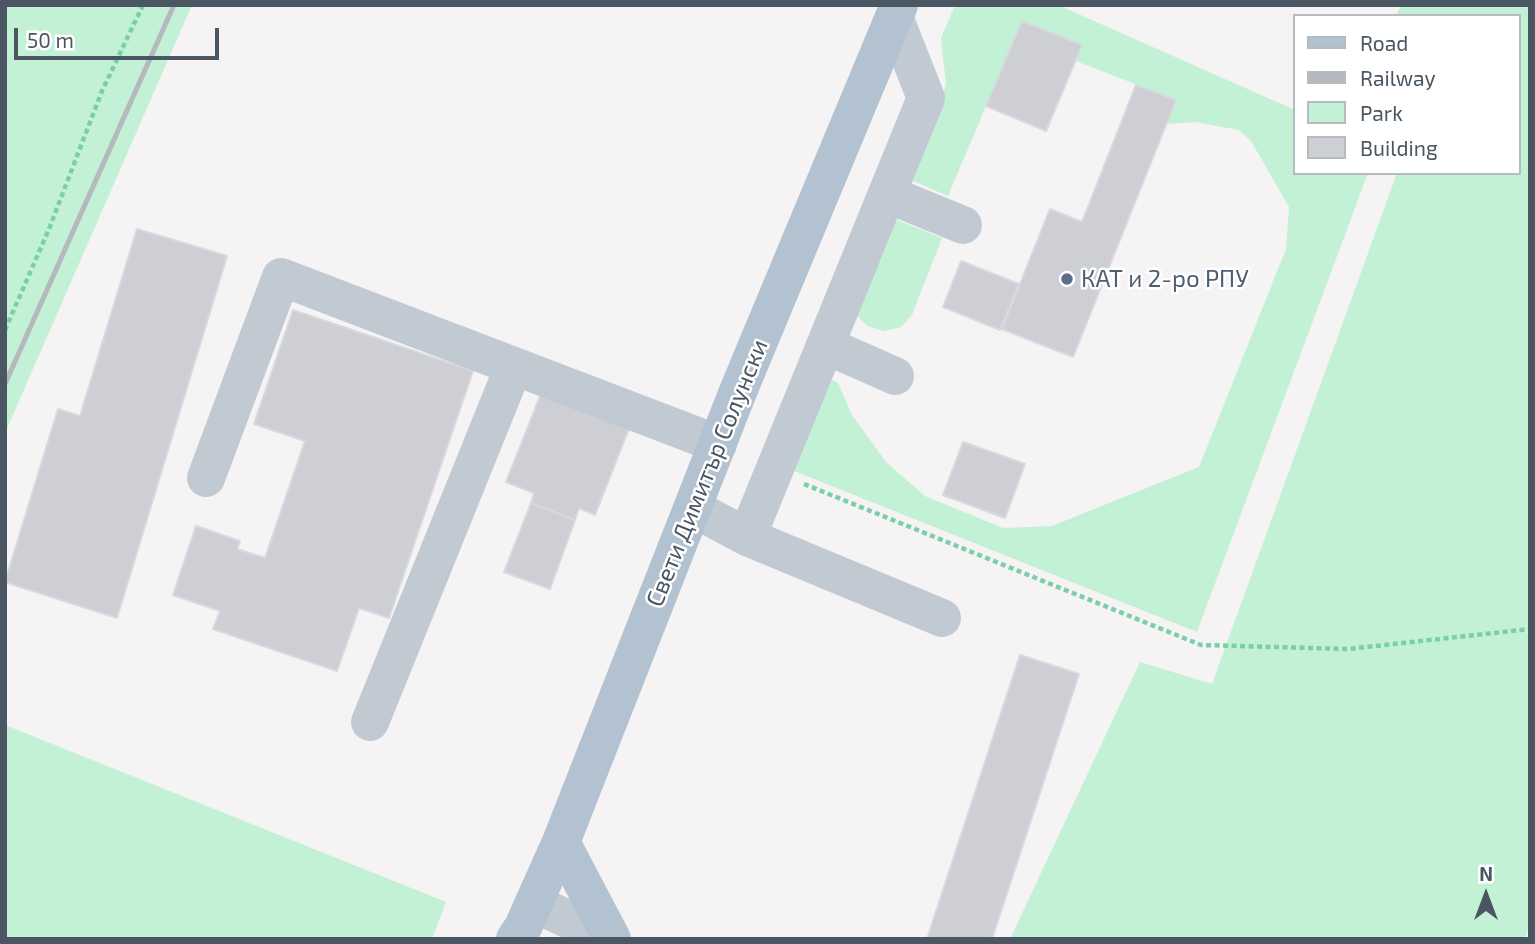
<!DOCTYPE html>
<html>
<head>
<meta charset="utf-8">
<style>
	body { margin:0 }
	#map { position:relative; width:1535px; height:944px; overflow:hidden; background:#f5f3f3; font-family:"Exo 2",sans-serif }
	canvas { display:block }
	.frame { position:absolute; inset:0; border:7px solid #4a5661; pointer-events:none }
	.legend { position:absolute; left:1293px; top:14px; width:228px; height:161px; box-sizing:border-box; background:#fff; border:2px solid #b7bbc0; margin:0; padding:9px 12px; list-style:none; font-size:21px; color:#4a5661 }
	.legend li { display:flex; align-items:center; gap:14px; height:35px }
	.legend b { width:35px; border:2px solid #b7bbc0 }
	.north { position:absolute; left:1451px; top:860px; width:70px; height:70px; -webkit-text-stroke:5px #fff; paint-order:stroke; rotate:0deg; font-size:19px; font-weight:700; line-height:28px; text-align:center; color:#4a5661 }
	.north::after { content:''; display:block; margin:auto; width:24px; height:32px; background:#4a5661; clip-path:polygon(50% 0,100% 100%,50% 72%,0 100%) }
	.scale { position:absolute; left:14px; top:28px; width:205px; height:32px; box-sizing:border-box; border:4px solid #4a5661; border-top:0; padding-left:9px; font-size:21px; line-height:24px; white-space:nowrap; color:#4a5661; -webkit-text-stroke:5px #fff; paint-order:stroke }
</style>
</head>
<body>
<div id="map">
<canvas width="1535" height="944"></canvas>
<div class="frame"></div>
<ul class="legend">
<li><b style="height:9px;background:#b3c2d1"></b>Road</li>
<li><b style="height:9px;background:#b5b8bd"></b>Railway</li>
<li><b style="height:19px;background:#c3f1d5"></b>Park</li>
<li><b style="height:19px;background:#cdcfd5"></b>Building</li>
</ul>
<div class="north">N</div>
<div class="scale">50 m</div>
</div>
<script>
const g = document.querySelector('canvas').getContext('2d');
g.lineJoin = 'round';
function fillPath(path, color) {
  g.fillStyle = color;
  g.fill(path, 'evenodd');
}
function poly(rows) {
  const path = new Path2D();
  for (const r of rows) {
    path.moveTo(r[0], r[1]);
    for (let i = 2; i < r.length; i += 2) path.lineTo(r[i], r[i + 1]);
  }
  return path;
}
function trace(path, color, width, dash) {
  g.strokeStyle = color;
  g.lineWidth = width;
  g.lineCap = dash ? 'butt' : 'round';
  g.setLineDash(dash || []);
  g.stroke(path);
}
function drawText(font, color, halo, rows, align = 'center') {
  g.font = font + ' "Exo 2",sans-serif';
  g.lineWidth = 5;
  g.setLineDash([]);
  g.textBaseline = 'middle';
  g.strokeStyle = halo;
  g.fillStyle = color;
  for (const [text, x, y, turn = 0] of rows) {
    g.save();
    g.translate(x, y);
    g.rotate((+turn || 0) * Math.PI / 180);
    g.textAlign = isNaN(turn) ? turn : align;
    if (halo) g.strokeText(text, 0, 0);
    g.fillText(text, 0, 0);
    g.restore();
  }
}
fillPath(poly([
	[5,5,192,5,5,433],
	[955,5,1058,5,1295,110,1295,173,1368,173,1197,632,794,471,829,378,838,383,852,415,886,462,925,496,1003,528,1052,526,1199,467,1286,249,1289,207,1251,141,1239,130,1195,122,1167,124,1176,100,1076,61,1082,45,1022,21,948,196,913,181,946,84,941,38],
	[1401,5,1530,5,1530,923,1525,939,1010,939,1140,662,1212,684,1397,173,1519,173,1519,16,1396,16],
	[897,220,942,238,912,315,901,327,884,331,867,326,845,302,880,262],
	[5,725,446,902,432,939,5,939]
]), '#c3f1d5');
const building = poly([
	[1022,21,1082,45,1046,131,986,106,1022,21],
	[1136,85,1176,100,1073,357,1002,329,1050,209,1082,222,1136,85],
	[137,229,227,256,117,618,5,582,58,409,80,416,137,229],
	[961,261,1019,284,1000,330,943,307,961,261],
	[293,310,473,371,389,618,359,608,337,671,213,629,220,611,173,595,196,526,240,541,237,549,265,558,305,441,254,424,293,310],
	[544,386,632,421,595,515,579,508,575,520,531,503,534,493,506,482,544,386],
	[963,442,1025,464,1005,518,943,495,963,442],
	[531,503,575,520,550,589,504,572,531,503],
	[1020,655,1079,674,992,939,927,939,1020,655]
]);
fillPath(building, '#cdcfd5');
trace(building, '#d7d9de', 2);
trace(poly([
	[5,330,49,229,102,91,143,5],
	[804,484,1201,645,1348,649,1530,629]
]), '#7ad0a6', 4.5, [5, 3.5]);
trace(poly([
	[887,194,963,225],
	[825,345,895,376],
	[206,478,281,277,718,444],
	[693,508,747,537,942,618],
	[747,537,926,98,894,17],
	[370,722,514,366],
	[534,903,609,939]
]), '#c1cad2', 38);
trace(poly([
	[561,842,612,939],
	[515,939,523,927,561,842,739,389,899,5]
]), '#b3c2d1', 38);
trace(poly([
	[5,384,174,5]
]), '#b5b8bd', 5);
for (const [x, y, r, color] of [
	[1067,279,7,"#5c6f8a"]
]) {
  const dot = new Path2D();
  dot.arc(x, y, r, 0, 2 * Math.PI);
  g.fillStyle = color;
  g.fill(dot);
  trace(dot, '#fff', 2.5);
}
drawText('24px', '#4e5e75', '#fff', [
	["КАТ и 2-ро РПУ",1081,279]
], 'left');
drawText('24px', '#4a5661', '#fff', [
	["Свети Димитър Солунски",707,473,-68]
]);
</script>
</body>
</html>
